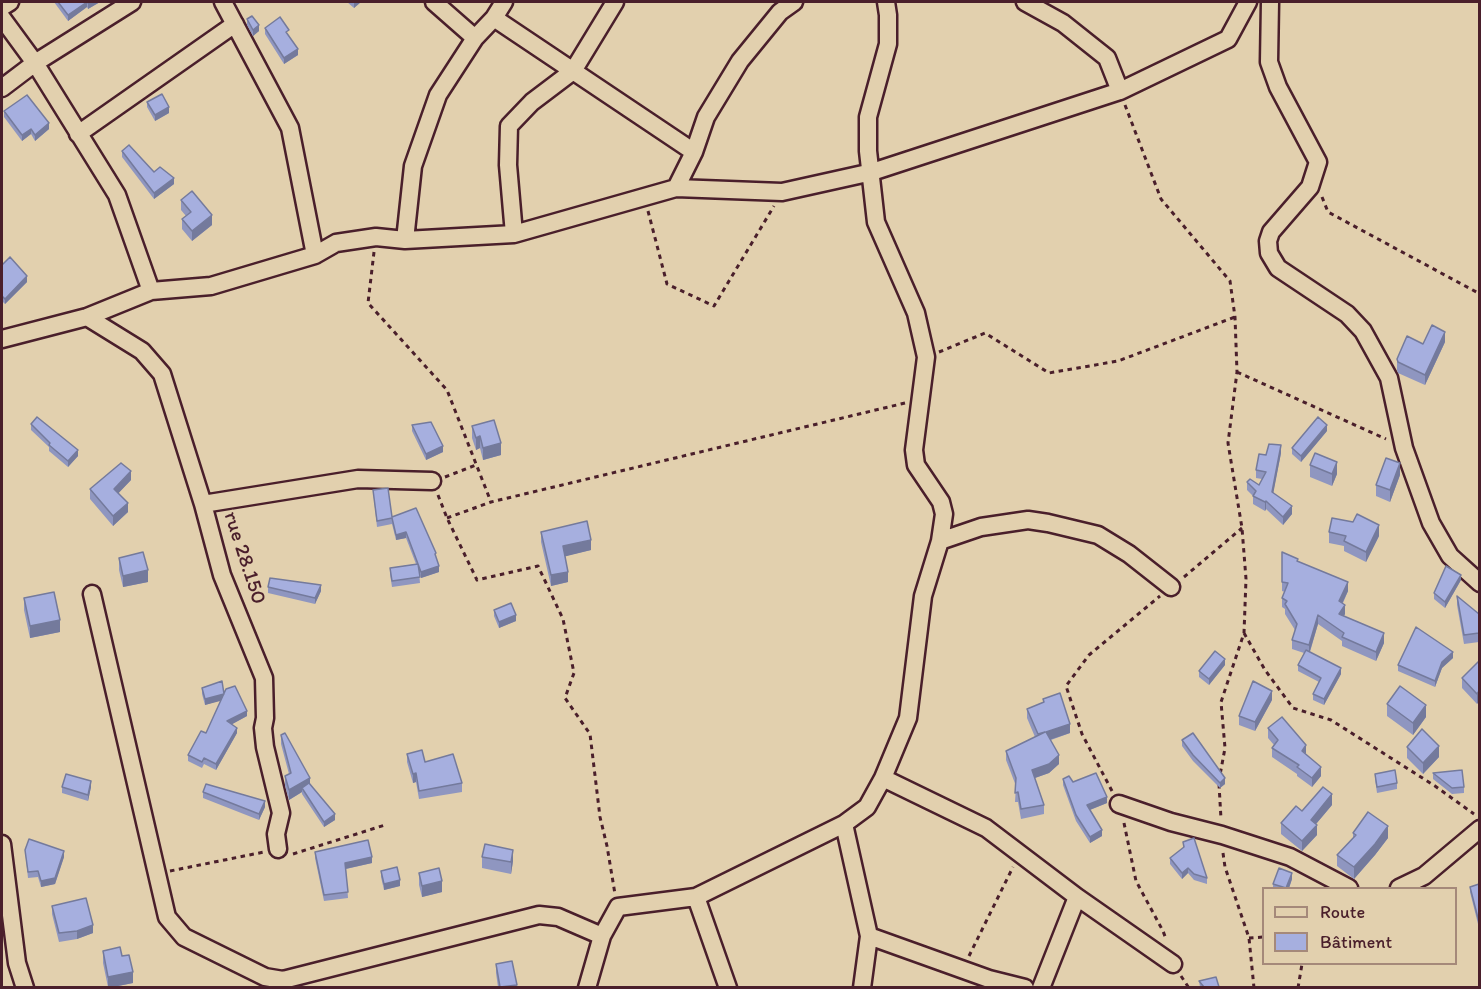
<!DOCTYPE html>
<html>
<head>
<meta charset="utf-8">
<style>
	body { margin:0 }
	#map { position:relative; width:1481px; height:989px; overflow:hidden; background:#e2d0ae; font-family:Itim,sans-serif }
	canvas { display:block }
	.frame { position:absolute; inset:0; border:3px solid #4a1f2b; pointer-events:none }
	.legend { position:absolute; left:1262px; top:887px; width:195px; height:78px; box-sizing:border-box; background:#e2d0ae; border:2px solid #a5897a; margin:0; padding:8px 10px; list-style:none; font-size:18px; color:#4a1f2b }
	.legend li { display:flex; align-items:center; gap:12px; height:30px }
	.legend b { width:30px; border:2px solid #a5897a }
</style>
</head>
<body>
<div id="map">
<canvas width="1481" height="989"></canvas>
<div class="frame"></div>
<ul class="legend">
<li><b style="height:8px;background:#e2d0ae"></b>Route</li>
<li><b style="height:16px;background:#a6afdf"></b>Bâtiment</li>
</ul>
</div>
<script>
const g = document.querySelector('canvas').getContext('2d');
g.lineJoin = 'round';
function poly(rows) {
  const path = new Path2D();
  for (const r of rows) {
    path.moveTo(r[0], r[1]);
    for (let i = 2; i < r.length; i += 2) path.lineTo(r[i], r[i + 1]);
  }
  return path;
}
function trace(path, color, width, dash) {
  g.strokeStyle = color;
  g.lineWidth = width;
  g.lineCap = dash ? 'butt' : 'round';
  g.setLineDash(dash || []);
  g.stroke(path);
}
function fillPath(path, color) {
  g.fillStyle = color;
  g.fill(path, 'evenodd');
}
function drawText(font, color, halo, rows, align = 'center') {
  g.font = font + ' Itim,sans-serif';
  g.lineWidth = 4.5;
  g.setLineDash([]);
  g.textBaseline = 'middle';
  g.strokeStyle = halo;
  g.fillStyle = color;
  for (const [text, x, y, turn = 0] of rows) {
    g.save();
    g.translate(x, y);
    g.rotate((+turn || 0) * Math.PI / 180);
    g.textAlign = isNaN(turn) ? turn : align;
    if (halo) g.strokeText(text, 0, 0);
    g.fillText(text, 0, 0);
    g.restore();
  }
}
const minor = poly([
	[223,2,290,128,315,255],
	[434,2,475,38],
	[1025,2,1063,23,1107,58,1120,91],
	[1270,2,1269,62,1278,87,1318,162,1310,187,1271,232,1268,241,1269,253,1278,268,1347,314,1363,331,1389,378,1404,448,1431,523,1450,556,1480,583],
	[2,7,10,2],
	[2,18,35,63,117,195,151,291],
	[494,18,694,152],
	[2,88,35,63,132,2],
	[78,134,235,24],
	[676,188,694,152,706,117,740,61,780,12,794,2],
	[514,234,508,165,509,126,532,102,573,71,615,2],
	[405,240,413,166,438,95,475,38,494,18,504,2],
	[87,317,142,351,162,374,203,504,222,575,264,678,265,718,263,728,265,747,281,813,276,834,278,849],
	[2,339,87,317,151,291,211,286,315,255,336,243,376,237,405,240,514,234,676,188,782,192,872,172,1120,91,1228,39,1248,2],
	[203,504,358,479,432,481],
	[940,541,981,527,1028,520,1048,523,1098,535,1129,554,1171,587],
	[92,594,167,917,184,937,265,977,283,980,539,915,558,917,602,936],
	[883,778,986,828,1077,897,1173,964],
	[1119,804,1171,822,1222,835,1290,857,1349,888],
	[844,824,869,936,862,988],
	[2,844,17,963,25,988],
	[1399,888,1424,876,1480,829],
	[696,897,728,988],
	[869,936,989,979,1025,988],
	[587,988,602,936,618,907,696,897,844,824,867,807,883,778,908,718,923,596,940,541,944,514,941,502,916,465,914,450,926,357,916,313,876,222,868,151,868,117,888,44,888,15,886,2],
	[1041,988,1077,897]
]);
trace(minor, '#4a1f2b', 21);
trace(poly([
	[1125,105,1161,199,1230,281,1235,317,1237,372,1228,443,1242,528,1246,579,1244,633,1221,702,1225,748,1220,775],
	[1322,197,1328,212,1480,294],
	[648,211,667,284,714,306,774,206],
	[374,252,368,303,447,390,491,502],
	[939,352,985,333,1049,373,1118,361,1235,317],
	[1237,372,1386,439],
	[445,477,476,465],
	[438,495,447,518,477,580,538,566,563,619,574,673,565,698,590,734,600,817,607,846,615,894],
	[447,518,491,502,905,403],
	[1184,577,1242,528],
	[1244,633,1265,670,1293,708,1331,720,1435,786,1474,814],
	[1219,784,1221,819],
	[1112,791,1082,734,1066,686,1089,655,1160,596],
	[1124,823,1136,881,1163,931,1166,939],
	[1223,853,1225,867,1249,938,1254,988],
	[293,854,385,825],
	[170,871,264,852],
	[1249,938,1264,937],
	[969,956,1013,867],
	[1181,976,1189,988],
	[1298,988,1302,964]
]), '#4a1f2b', 3, [4.5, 4.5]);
trace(minor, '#e2d0ae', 16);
fillPath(poly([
	[54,2,100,2,88,9,87,7,68,21],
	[347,2,361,2,354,8],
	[247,19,259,31,253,36,247,25],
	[265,28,289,36,298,55,284,64,265,34],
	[147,102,169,113,155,121,147,107],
	[4,111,49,129,35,141,31,134,22,141,4,117],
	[122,151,154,172,174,184,154,199,122,157],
	[181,200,212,225,192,241,182,229,182,219,186,216,181,210],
	[2,265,27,282,5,304,2,301],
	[1445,342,1425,385,1398,373,1397,370,1397,359,1423,344],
	[31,424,78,456,68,467,49,451,49,447,31,430],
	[412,425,443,452,426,460,412,431],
	[472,426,501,455,483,460,480,448,476,450,472,438],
	[1327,431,1301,462,1292,454,1292,448],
	[1479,434,1479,450,1478,450,1478,442],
	[1281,453,1273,493,1292,514,1283,525,1266,509,1265,511,1253,504,1253,496,1247,490,1247,482,1259,485,1262,479,1256,478,1256,470,1266,455],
	[1310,465,1337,474,1332,486,1310,477],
	[1400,475,1390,502,1376,496,1376,485],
	[131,480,118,493,128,512,113,526,90,499,90,489],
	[373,490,392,517,436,559,439,572,421,578,419,572,420,583,392,587,390,574,390,568,416,564,406,538,396,540,392,524,377,527],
	[541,532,591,550,565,556,568,582,551,586,541,542],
	[1329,532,1379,536,1366,562,1344,551,1344,546,1329,543],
	[1282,552,1348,591,1343,603,1345,614,1344,616,1384,643,1376,661,1342,646,1342,641,1318,624,1310,652,1341,674,1324,705,1313,700,1313,694,1319,682,1298,671,1298,665,1304,653,1292,649,1292,640,1295,630,1285,614,1285,609,1282,607,1282,598,1285,592,1282,591],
	[119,558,148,582,123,587,119,570],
	[1461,580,1445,608,1434,599,1434,593],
	[268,587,321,591,315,604,268,593],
	[1457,596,1479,614,1479,642,1464,644,1457,605],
	[24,598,60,632,30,638,24,610],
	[494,610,516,621,499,628,494,616],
	[1453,658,1442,668,1435,687,1398,671,1398,665],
	[1479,661,1477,704,1462,688,1462,678],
	[1225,665,1209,685,1199,677,1199,671],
	[202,688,224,695,247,716,232,724,237,733,216,770,204,764,202,768,188,761,188,755,206,733,221,700,205,705,202,694],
	[1043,699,1070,733,1051,740,1059,764,1049,773,1035,778,1044,805,1044,814,1021,819,1018,802,1015,802,1016,786,1006,760,1006,751,1035,737,1027,718,1027,709,1043,703],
	[1272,700,1255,731,1239,725,1239,716],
	[1387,704,1426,717,1413,735,1387,716],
	[1268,728,1306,754,1321,776,1312,787,1297,776,1297,774,1272,757,1272,748,1274,745,1268,738],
	[281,735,310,784,335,820,324,827,302,794,302,792,289,800,285,786,285,776,289,774,281,744],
	[1182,740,1225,784,1220,788,1193,761,1182,746],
	[1407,747,1439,757,1423,774,1407,758],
	[407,754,425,762,462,783,462,792,419,799,416,782,413,783,407,762],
	[1433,773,1464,787,1464,793,1452,794,1433,779],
	[1375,774,1397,783,1397,789,1377,793,1375,779],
	[1063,779,1073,782,1107,803,1090,810,1102,836,1090,843,1076,821,1063,785],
	[62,787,91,787,88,801,62,793],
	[203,792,265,807,259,820,203,798],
	[1332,805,1316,824,1317,835,1302,851,1281,834,1281,823,1302,811],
	[1353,833,1388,838,1375,855,1354,879,1337,866,1337,855,1353,838],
	[1183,842,1207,878,1207,884,1194,880,1188,873,1182,879,1170,864,1170,858,1183,848],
	[25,850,64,857,55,884,41,887,38,877,28,878],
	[315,852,372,863,346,869,348,898,324,901,315,858],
	[482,857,513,861,511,874,482,868],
	[381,871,400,886,384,890,381,877],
	[419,873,442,892,422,897,419,885],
	[1292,879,1289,888,1273,888,1273,884],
	[1479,884,1479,928,1470,892,1470,887],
	[52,906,93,933,77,939,59,942,52,914],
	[103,951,122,956,133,983,113,987,108,987,103,963],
	[496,964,517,985,517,987,498,987,496,973],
	[1199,981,1219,987,1200,987]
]), '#8f96c0');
fillPath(poly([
	[87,2,87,7,68,21,68,15],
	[90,2,100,2,88,9,88,3],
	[354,2,361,2,354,8],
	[259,25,259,31,253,36,253,30],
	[298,49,298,55,284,64,284,58],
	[169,107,169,113,155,121,155,115],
	[49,123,49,129,35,141,35,135],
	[31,129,31,134,22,141,22,135],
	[174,178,174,184,154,199,154,193],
	[212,215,212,225,192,241,192,231],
	[27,276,27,282,5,304,5,299],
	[1445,332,1445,342,1425,385,1425,375],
	[1327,425,1327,431,1301,462,1301,456],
	[480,436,480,448,476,450,476,438],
	[501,443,501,455,483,460,483,448],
	[1281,445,1281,453,1272,500,1272,492],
	[443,446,443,452,426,460,426,454],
	[78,450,78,456,68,467,68,461],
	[1337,462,1337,474,1332,486,1332,474],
	[1400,463,1400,475,1390,502,1390,490],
	[131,471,131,480,114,498,114,489],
	[1266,501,1266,509,1265,511,1265,502],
	[128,503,128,512,113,526,113,516],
	[1292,506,1292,514,1283,525,1283,517],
	[1379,525,1379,536,1366,562,1366,552],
	[406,532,406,538,396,540,396,535],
	[591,540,591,550,563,557,563,546],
	[439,566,439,572,421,578,421,572],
	[148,570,148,582,123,587,123,576],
	[568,572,568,582,551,586,551,575],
	[1461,575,1461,580,1445,608,1445,602],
	[1348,582,1348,591,1339,610,1339,601],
	[321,585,321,591,315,604,315,598],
	[1345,605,1345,614,1339,624,1339,614],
	[516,615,516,621,499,628,499,622],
	[1318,615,1318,624,1309,654,1309,645],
	[60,620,60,632,30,638,30,626],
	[1384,633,1384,643,1376,661,1376,652],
	[1453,652,1453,658,1442,668,1435,687,1435,681,1442,662],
	[1225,659,1225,665,1209,685,1209,679],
	[1341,668,1341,674,1324,705,1324,699],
	[1272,691,1272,700,1255,731,1255,722],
	[1479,691,1479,702,1477,704,1477,694],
	[224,694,224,700,205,705,205,699],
	[1426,705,1426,717,1413,735,1413,723],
	[247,711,247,716,227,727,227,721],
	[1070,724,1070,733,1046,741,1046,732],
	[237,728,237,733,216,770,216,764],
	[1306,745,1306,754,1302,751],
	[1439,746,1439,757,1423,774,1423,763],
	[1059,755,1059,764,1049,773,1032,779,1032,770],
	[1321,767,1321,776,1312,787,1312,778],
	[416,773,416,782,413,783,413,774],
	[310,778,310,787,302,788,302,792,289,800,289,790],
	[1225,778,1225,784,1220,788,1220,783],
	[91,781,91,787,88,801,88,795],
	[1332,794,1332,805,1311,830,1311,820],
	[1107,797,1107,803,1087,811,1087,805],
	[265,801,265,807,259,820,259,814],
	[335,814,335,820,324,827,324,822],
	[1317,825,1317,835,1302,851,1302,841],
	[1388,826,1388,838,1375,855,1354,879,1354,867],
	[1102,830,1102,836,1090,843,1090,837],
	[513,850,513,861,511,874,511,862],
	[64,851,64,857,55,884,41,887,41,881],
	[372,857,372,863,345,869,345,863],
	[1188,868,1188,873,1182,879,1182,873],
	[1292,873,1292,879,1289,888,1286,888],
	[400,880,400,886,384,890,384,884],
	[442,881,442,892,422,897,422,886],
	[93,925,93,933,77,939,77,931],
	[133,972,133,983,113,987,108,987,108,977]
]), '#747a9c');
const building = poly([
	[58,2,90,2,88,3,87,2,68,15,58,2],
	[252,16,259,25,253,30,247,19,252,16],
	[280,17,289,30,286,32,298,49,284,58,265,28,280,17],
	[162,94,169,107,155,115,147,102,162,94],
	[27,95,49,123,35,135,31,129,22,135,4,111,27,95],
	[129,145,154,172,160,167,174,178,154,193,122,151,129,145],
	[192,191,212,215,192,231,182,219,191,212,181,200,192,191],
	[10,257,27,276,5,299,2,296,2,265,10,257],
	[1432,325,1445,332,1425,375,1398,362,1397,359,1407,336,1423,344,1432,325],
	[37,417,78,450,68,461,49,445,50,443,31,424,37,417],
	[1318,417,1327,425,1301,456,1292,448,1318,417],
	[494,420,501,443,483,448,480,436,476,438,472,426,494,420],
	[431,422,443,446,426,454,412,425,431,422],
	[1269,444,1281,445,1272,492,1292,506,1283,517,1266,501,1265,502,1253,496,1256,491,1247,482,1250,479,1259,485,1266,472,1256,470,1259,454,1266,455,1269,444],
	[1315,453,1337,462,1332,474,1310,465,1315,453],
	[1386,458,1400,463,1390,490,1376,485,1386,458],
	[121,463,131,471,114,489,128,503,113,516,90,489,121,463],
	[388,488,392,517,416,508,436,553,435,554,439,566,421,572,406,532,396,535,392,518,377,521,373,490,388,488],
	[1357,514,1379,525,1366,552,1344,541,1346,536,1329,532,1332,518,1353,522,1357,514],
	[587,521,591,540,563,546,568,572,551,575,541,532,587,521],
	[143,552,148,570,123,576,119,558,143,552],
	[1282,552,1298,559,1297,561,1348,582,1339,601,1345,605,1339,614,1384,633,1376,652,1342,637,1344,633,1318,615,1309,645,1292,640,1297,624,1285,604,1287,601,1282,598,1288,583,1282,582,1282,552],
	[418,564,420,577,392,581,390,568,418,564],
	[1446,566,1461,575,1445,602,1434,593,1446,566],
	[270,578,321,585,315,598,268,587,270,578],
	[54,592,60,620,30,626,24,598,54,592],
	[1457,596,1479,614,1479,633,1464,635,1457,596],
	[511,603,516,615,499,622,494,610,511,603],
	[1416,627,1453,652,1442,662,1435,681,1398,665,1416,627],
	[1306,650,1341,668,1324,699,1313,694,1321,678,1298,665,1306,650],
	[1215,651,1225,659,1209,679,1199,671,1215,651],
	[1479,661,1479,691,1477,694,1462,678,1479,661],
	[222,681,224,694,205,699,202,688,222,681],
	[1253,681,1272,691,1255,722,1239,716,1253,681],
	[235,686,247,711,227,721,237,728,216,764,204,758,202,762,188,755,201,731,206,733,226,689,235,686],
	[1400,686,1426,705,1413,723,1387,704,1400,686],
	[1060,693,1070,724,1046,732,1059,755,1049,764,1032,770,1044,805,1021,809,1018,792,1015,793,1016,778,1006,751,1045,732,1038,734,1027,709,1044,702,1043,699,1060,693],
	[1282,717,1306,745,1302,751,1321,767,1312,778,1297,767,1299,765,1272,748,1278,740,1268,728,1282,717],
	[1422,729,1439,746,1423,763,1407,747,1422,729],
	[285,733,310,778,289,790,285,776,291,773,281,735,285,733],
	[1193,733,1225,778,1220,783,1193,755,1182,740,1193,733],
	[422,750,425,762,453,754,462,783,419,791,416,773,413,774,407,754,422,750],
	[1395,770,1397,783,1377,787,1375,774,1395,770],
	[1462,770,1464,787,1452,788,1433,773,1462,770],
	[1096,773,1107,797,1087,805,1102,830,1090,837,1076,815,1063,779,1069,776,1073,782,1096,773],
	[66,774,91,781,88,795,62,787,66,774],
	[309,783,335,814,324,822,302,788,309,783],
	[206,784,265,801,259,814,203,792,206,784],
	[1323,787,1332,794,1311,820,1317,825,1302,841,1281,823,1296,806,1302,811,1323,787],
	[1368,812,1388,826,1375,844,1354,867,1337,855,1356,835,1353,833,1368,812],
	[1194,838,1207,878,1194,874,1188,868,1182,873,1170,858,1184,847,1183,842,1194,838],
	[29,839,64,851,55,878,41,881,38,871,28,872,25,850,29,839],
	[368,840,372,857,345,863,348,892,324,895,315,852,368,840],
	[485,844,513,850,511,862,482,857,485,844],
	[397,867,400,880,384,884,381,871,397,867],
	[439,868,442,881,422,886,419,873,439,868],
	[1279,868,1292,873,1286,888,1273,884,1279,868],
	[1479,884,1479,922,1470,887,1479,884],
	[86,898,93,925,77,931,59,933,52,906,86,898],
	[120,947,122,956,129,955,133,972,108,977,103,951,120,947],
	[512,961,517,985,500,987,496,964,512,961],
	[1216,977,1219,987,1204,987,1199,981,1216,977]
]);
fillPath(building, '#a6afdf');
trace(building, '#747a9c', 1.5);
drawText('21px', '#4a1f2b', '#e2d0ae', [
	["rue 28.150",244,558,72]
]);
</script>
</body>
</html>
